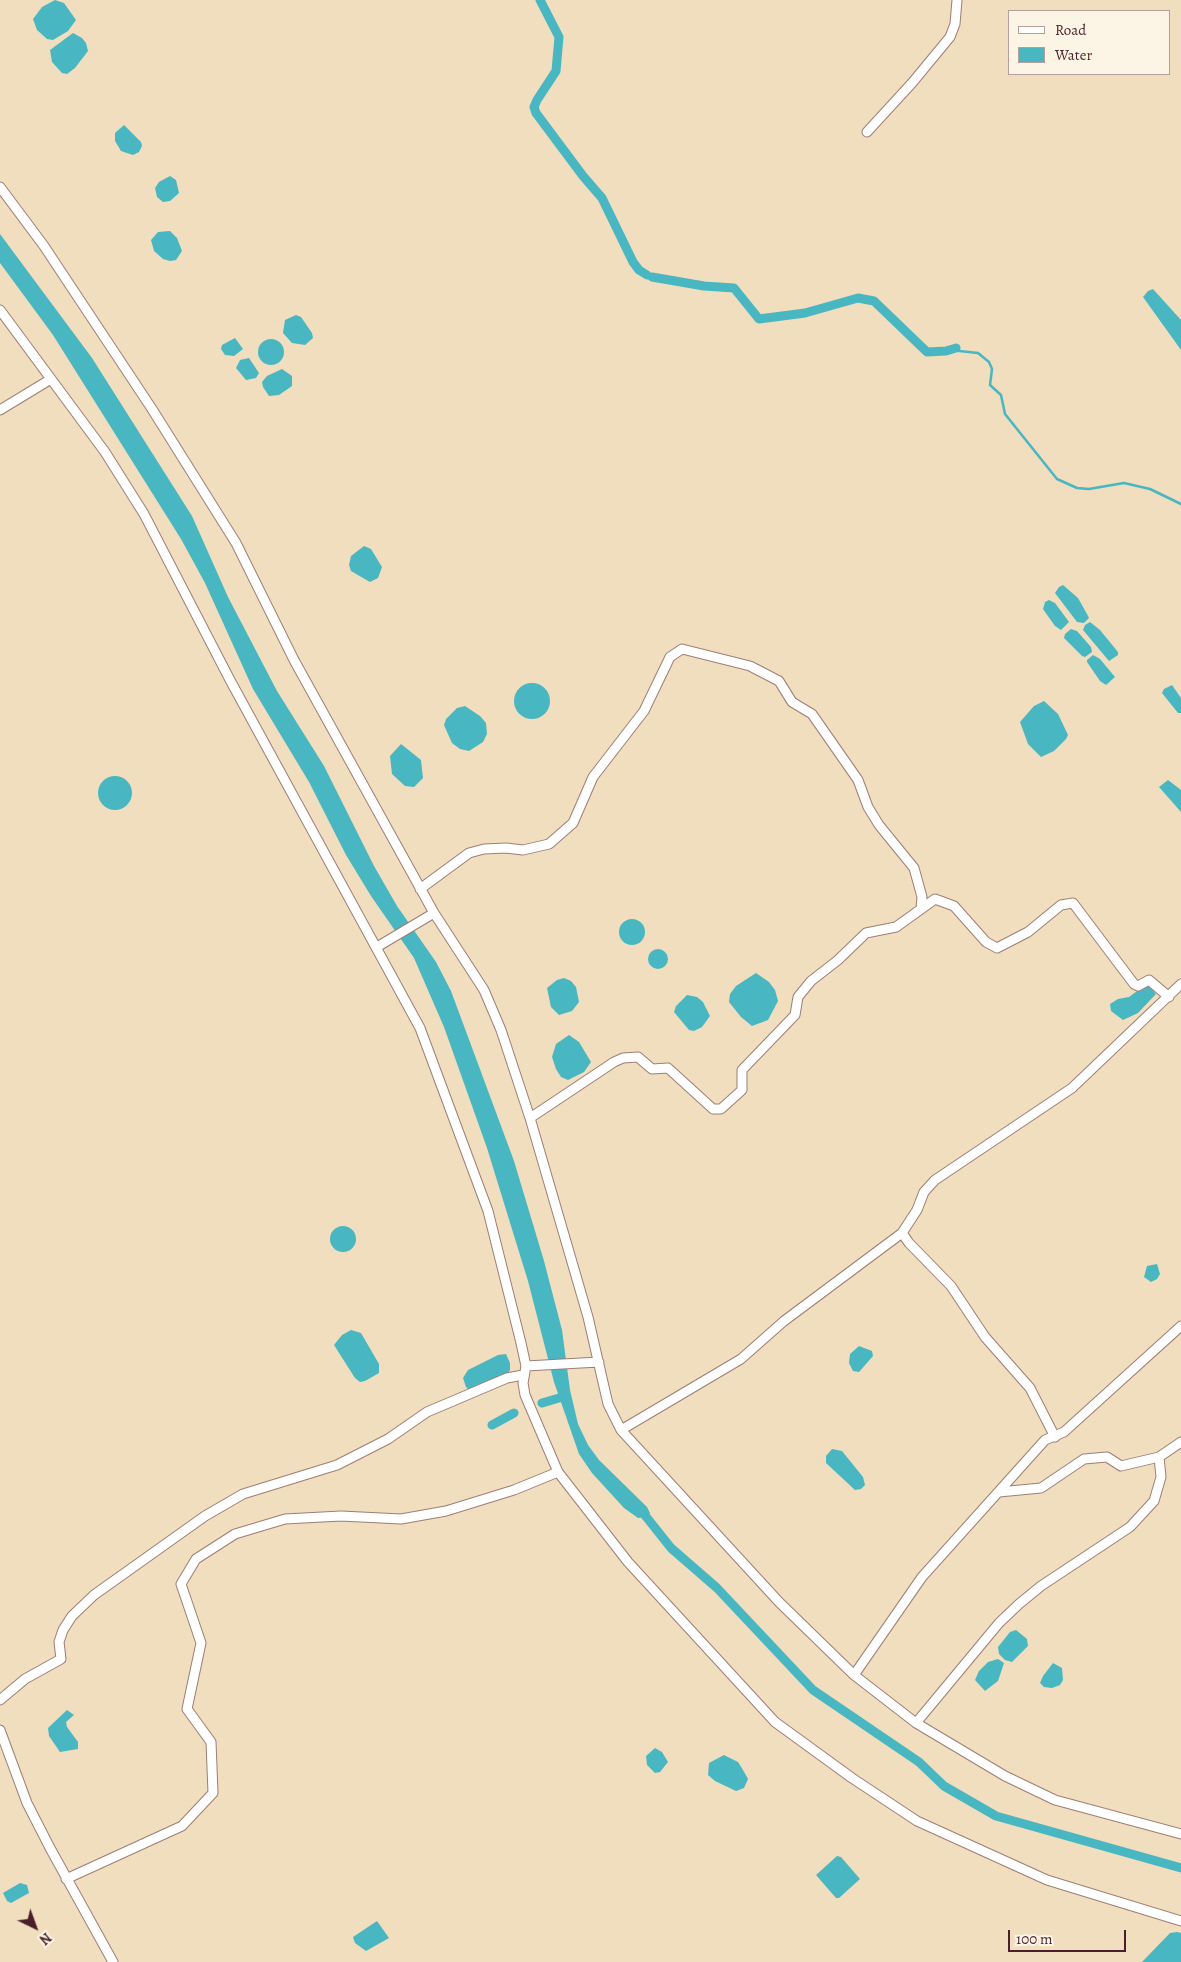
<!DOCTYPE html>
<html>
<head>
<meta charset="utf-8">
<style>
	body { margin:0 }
	#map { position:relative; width:1181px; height:1962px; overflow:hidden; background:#f1debe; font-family:Alegreya,serif }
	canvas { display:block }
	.legend { position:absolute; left:1008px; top:10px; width:162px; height:65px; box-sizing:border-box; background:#fcf5e5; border:1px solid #b59f9b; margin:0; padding:6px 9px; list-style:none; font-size:15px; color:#4a1f2b }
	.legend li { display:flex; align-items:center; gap:10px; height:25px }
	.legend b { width:25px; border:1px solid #b59f9b }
	.north { position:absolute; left:10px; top:1902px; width:50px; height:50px; -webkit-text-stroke:4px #fcf5e5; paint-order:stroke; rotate:138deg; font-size:14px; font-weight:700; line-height:20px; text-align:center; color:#4a1f2b }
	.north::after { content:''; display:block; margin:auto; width:18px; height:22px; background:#4a1f2b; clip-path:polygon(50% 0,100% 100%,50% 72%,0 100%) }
	.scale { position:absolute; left:1008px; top:1930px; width:118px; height:22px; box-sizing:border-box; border:2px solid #4a1f2b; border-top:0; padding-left:6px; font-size:15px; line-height:18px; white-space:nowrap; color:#4a1f2b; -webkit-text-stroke:4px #fcf5e5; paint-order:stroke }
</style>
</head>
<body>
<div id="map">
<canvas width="1181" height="1962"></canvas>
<ul class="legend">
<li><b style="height:6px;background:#fff"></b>Road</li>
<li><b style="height:14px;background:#48b7c1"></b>Water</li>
</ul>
<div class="north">N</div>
<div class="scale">100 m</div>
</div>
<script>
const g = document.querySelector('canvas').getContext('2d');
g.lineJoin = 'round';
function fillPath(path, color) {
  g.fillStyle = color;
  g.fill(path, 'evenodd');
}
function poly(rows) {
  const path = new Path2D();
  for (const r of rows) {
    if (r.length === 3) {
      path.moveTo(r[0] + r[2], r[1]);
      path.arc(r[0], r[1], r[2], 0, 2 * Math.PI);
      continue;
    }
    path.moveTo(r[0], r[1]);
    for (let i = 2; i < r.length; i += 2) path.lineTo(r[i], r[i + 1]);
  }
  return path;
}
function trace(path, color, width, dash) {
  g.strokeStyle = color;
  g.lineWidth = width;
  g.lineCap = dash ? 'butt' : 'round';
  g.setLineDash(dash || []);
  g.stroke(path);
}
fillPath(poly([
	[55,0,64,3,76,20,68,31,53,40,47,39,37,30,33,19,42,7],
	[73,33,82,38,86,43,88,51,75,68,67,74,62,73,52,62,50,50],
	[124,125,141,142,142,146,139,152,133,155,121,151,115,141,115,133],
	[170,176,176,180,179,193,170,201,163,202,157,197,155,188,159,182],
	[170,231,177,238,182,251,176,260,170,261,163,259,154,251,151,240,158,232],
	[0,234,92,358,192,516,228,597,277,691,324,766,374,866,397,906,436,962,451,991,514,1161,544,1261,562,1330,570,1390,578,1424,588,1445,599,1460,647,1507,650,1513,648,1517,638,1518,624,1508,592,1473,579,1454,554,1382,528,1281,487,1148,444,1027,414,958,371,896,346,855,309,782,253,689,205,583,181,539,53,335,0,263],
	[1153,289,1181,320,1181,350,1143,297,1148,291],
	[296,315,301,317,312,333,313,338,305,345,292,343,283,333,285,320],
	[235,338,243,349,234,356,225,355,221,349,222,345],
	[271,352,13],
	[249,358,259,373,256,378,246,380,236,368,240,360],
	[282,369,292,376,292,386,279,395,269,396,263,387,262,382,267,376],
	[364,546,371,549,382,567,378,578,370,582,351,571,349,565,351,556],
	[1063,585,1078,598,1087,614,1089,618,1084,623,1077,622,1055,593,1059,587],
	[1049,600,1055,603,1069,622,1061,630,1055,626,1043,609,1045,602],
	[1090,622,1100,630,1118,652,1118,655,1109,661,1083,630,1085,625],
	[1071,629,1077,631,1091,647,1092,652,1085,657,1082,656,1064,638,1065,634],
	[1093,655,1100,659,1115,677,1106,685,1100,681,1087,662,1087,660],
	[532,701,18],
	[1172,685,1181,698,1181,713,1178,713,1162,693,1164,689],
	[1044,701,1058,714,1068,735,1066,739,1054,751,1041,757,1028,744,1020,722,1034,706],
	[465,706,480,716,486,723,487,734,483,742,469,751,460,749,452,743,444,725,446,719,457,708],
	[401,744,421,760,423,778,414,787,405,786,392,774,390,756],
	[115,793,17],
	[1168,780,1181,790,1181,812,1159,787],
	[632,932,13],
	[658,959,10],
	[756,973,769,982,775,990,778,1001,768,1020,752,1026,741,1017,729,1002,730,994,736,986],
	[564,978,571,981,576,987,579,1002,572,1011,559,1015,551,1007,547,988,557,980],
	[1144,986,1149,986,1156,994,1138,1013,1123,1020,1111,1011,1110,1004,1118,999,1129,997],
	[687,995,697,997,703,1002,710,1016,702,1027,694,1031,689,1030,674,1012,676,1006],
	[569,1035,579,1042,591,1062,584,1072,568,1080,561,1077,556,1069,552,1057,556,1044],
	[343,1239,13],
	[1157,1264,1160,1274,1157,1279,1151,1282,1144,1277,1147,1266],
	[351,1330,361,1333,379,1364,379,1373,365,1381,360,1382,355,1378,334,1345,342,1335],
	[859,1346,872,1351,873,1356,859,1372,853,1371,849,1363,850,1354],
	[506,1354,510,1363,510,1370,506,1376,469,1390,466,1387,463,1378,468,1370,498,1355],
	[832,1449,842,1451,863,1477,865,1485,861,1489,855,1490,826,1463,826,1456],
	[1016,1630,1027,1639,1028,1646,1012,1662,1005,1660,999,1654,998,1647,1010,1632],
	[998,1659,1004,1663,998,1681,985,1691,975,1680,979,1671,988,1662],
	[1053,1663,1062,1668,1063,1680,1060,1685,1052,1688,1044,1687,1040,1683,1043,1676],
	[67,1710,74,1715,66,1722,67,1727,78,1742,78,1749,60,1752,49,1736,48,1728],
	[655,1748,662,1752,668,1762,660,1772,655,1773,647,1765,646,1756],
	[724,1755,738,1762,743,1770,748,1779,744,1788,736,1791,715,1781,708,1775,709,1763],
	[837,1856,841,1857,860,1879,839,1898,836,1898,816,1875],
	[20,1883,27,1885,29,1893,11,1903,7,1901,3,1893],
	[377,1921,389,1938,366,1951,355,1943,353,1937],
	[1177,1932,1181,1933,1181,1962,1142,1962,1170,1933]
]), '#48b7c1');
trace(poly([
	[950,350,978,353,989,362,992,369,990,385,1001,395,1005,414,1057,479,1077,488,1089,489,1124,483,1150,489,1181,504]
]), '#48b7c1', 2.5);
trace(poly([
	[540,0,559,37,556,71,537,100,534,107,536,113,583,176,602,198,633,262,639,270,647,275],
	[652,277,704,286,734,288,759,319,805,313,858,298,874,301,927,352,946,351,956,348],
	[542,1403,566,1396],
	[492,1425,514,1413],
	[640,1509,671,1548,717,1588,813,1690,919,1762,944,1786,996,1816,1181,1868]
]), '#48b7c1', 9);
const minor = poly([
	[867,132,912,83,950,37,955,24,957,0],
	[0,187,44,246,152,409,236,543,294,660,434,913,484,990,501,1030,530,1118,588,1317,608,1404,621,1430,779,1602,854,1675,916,1723,1005,1776,1055,1800,1181,1834],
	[0,310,105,452,144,514,230,680,420,1028,488,1211,521,1343,526,1366,523,1383,525,1395,558,1472,628,1562,775,1722,852,1778,917,1821,1047,1880,1181,1921],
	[0,410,51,379],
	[420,889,469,853,484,849,506,848,523,850,549,844,573,823,593,777,644,711,670,657,682,649,750,666,779,681,792,702,812,714,858,780,868,807,879,825,914,868,922,897,921,909],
	[377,947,434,913],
	[530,1118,614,1062,623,1058,638,1057,652,1069,668,1068,713,1109,721,1109,742,1090,742,1070,795,1015,798,997,811,981,838,960,866,933,896,927,935,899,954,906,986,942,997,948,1028,932,1061,905,1073,903,1134,984,1138,986,1149,980,1169,997],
	[902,1233,909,1243,951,1286,985,1337,1030,1388,1055,1437],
	[526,1366,599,1362],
	[621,1430,741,1359,784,1321,902,1233,917,1210,924,1192,935,1180,1072,1088,1181,984],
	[999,1492,1041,1488,1084,1459,1107,1457,1121,1466,1159,1457,1181,1442],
	[854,1675,922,1577,1045,1440,1064,1432,1181,1326],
	[0,1700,25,1679,61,1659,59,1642,63,1630,72,1616,94,1595,205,1516,243,1494,337,1465,388,1439,427,1412,507,1378,523,1375],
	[916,1723,999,1623,1019,1604,1041,1586,1130,1527,1154,1501,1161,1477,1159,1457],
	[0,1730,27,1803,50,1848,113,1962],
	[66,1879,182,1826,213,1793,211,1742,187,1709,201,1643,181,1584,196,1559,235,1534,285,1519,341,1516,401,1519,446,1511,514,1490,558,1472]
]);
trace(minor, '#9e7e74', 11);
trace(minor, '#fff', 9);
</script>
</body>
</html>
